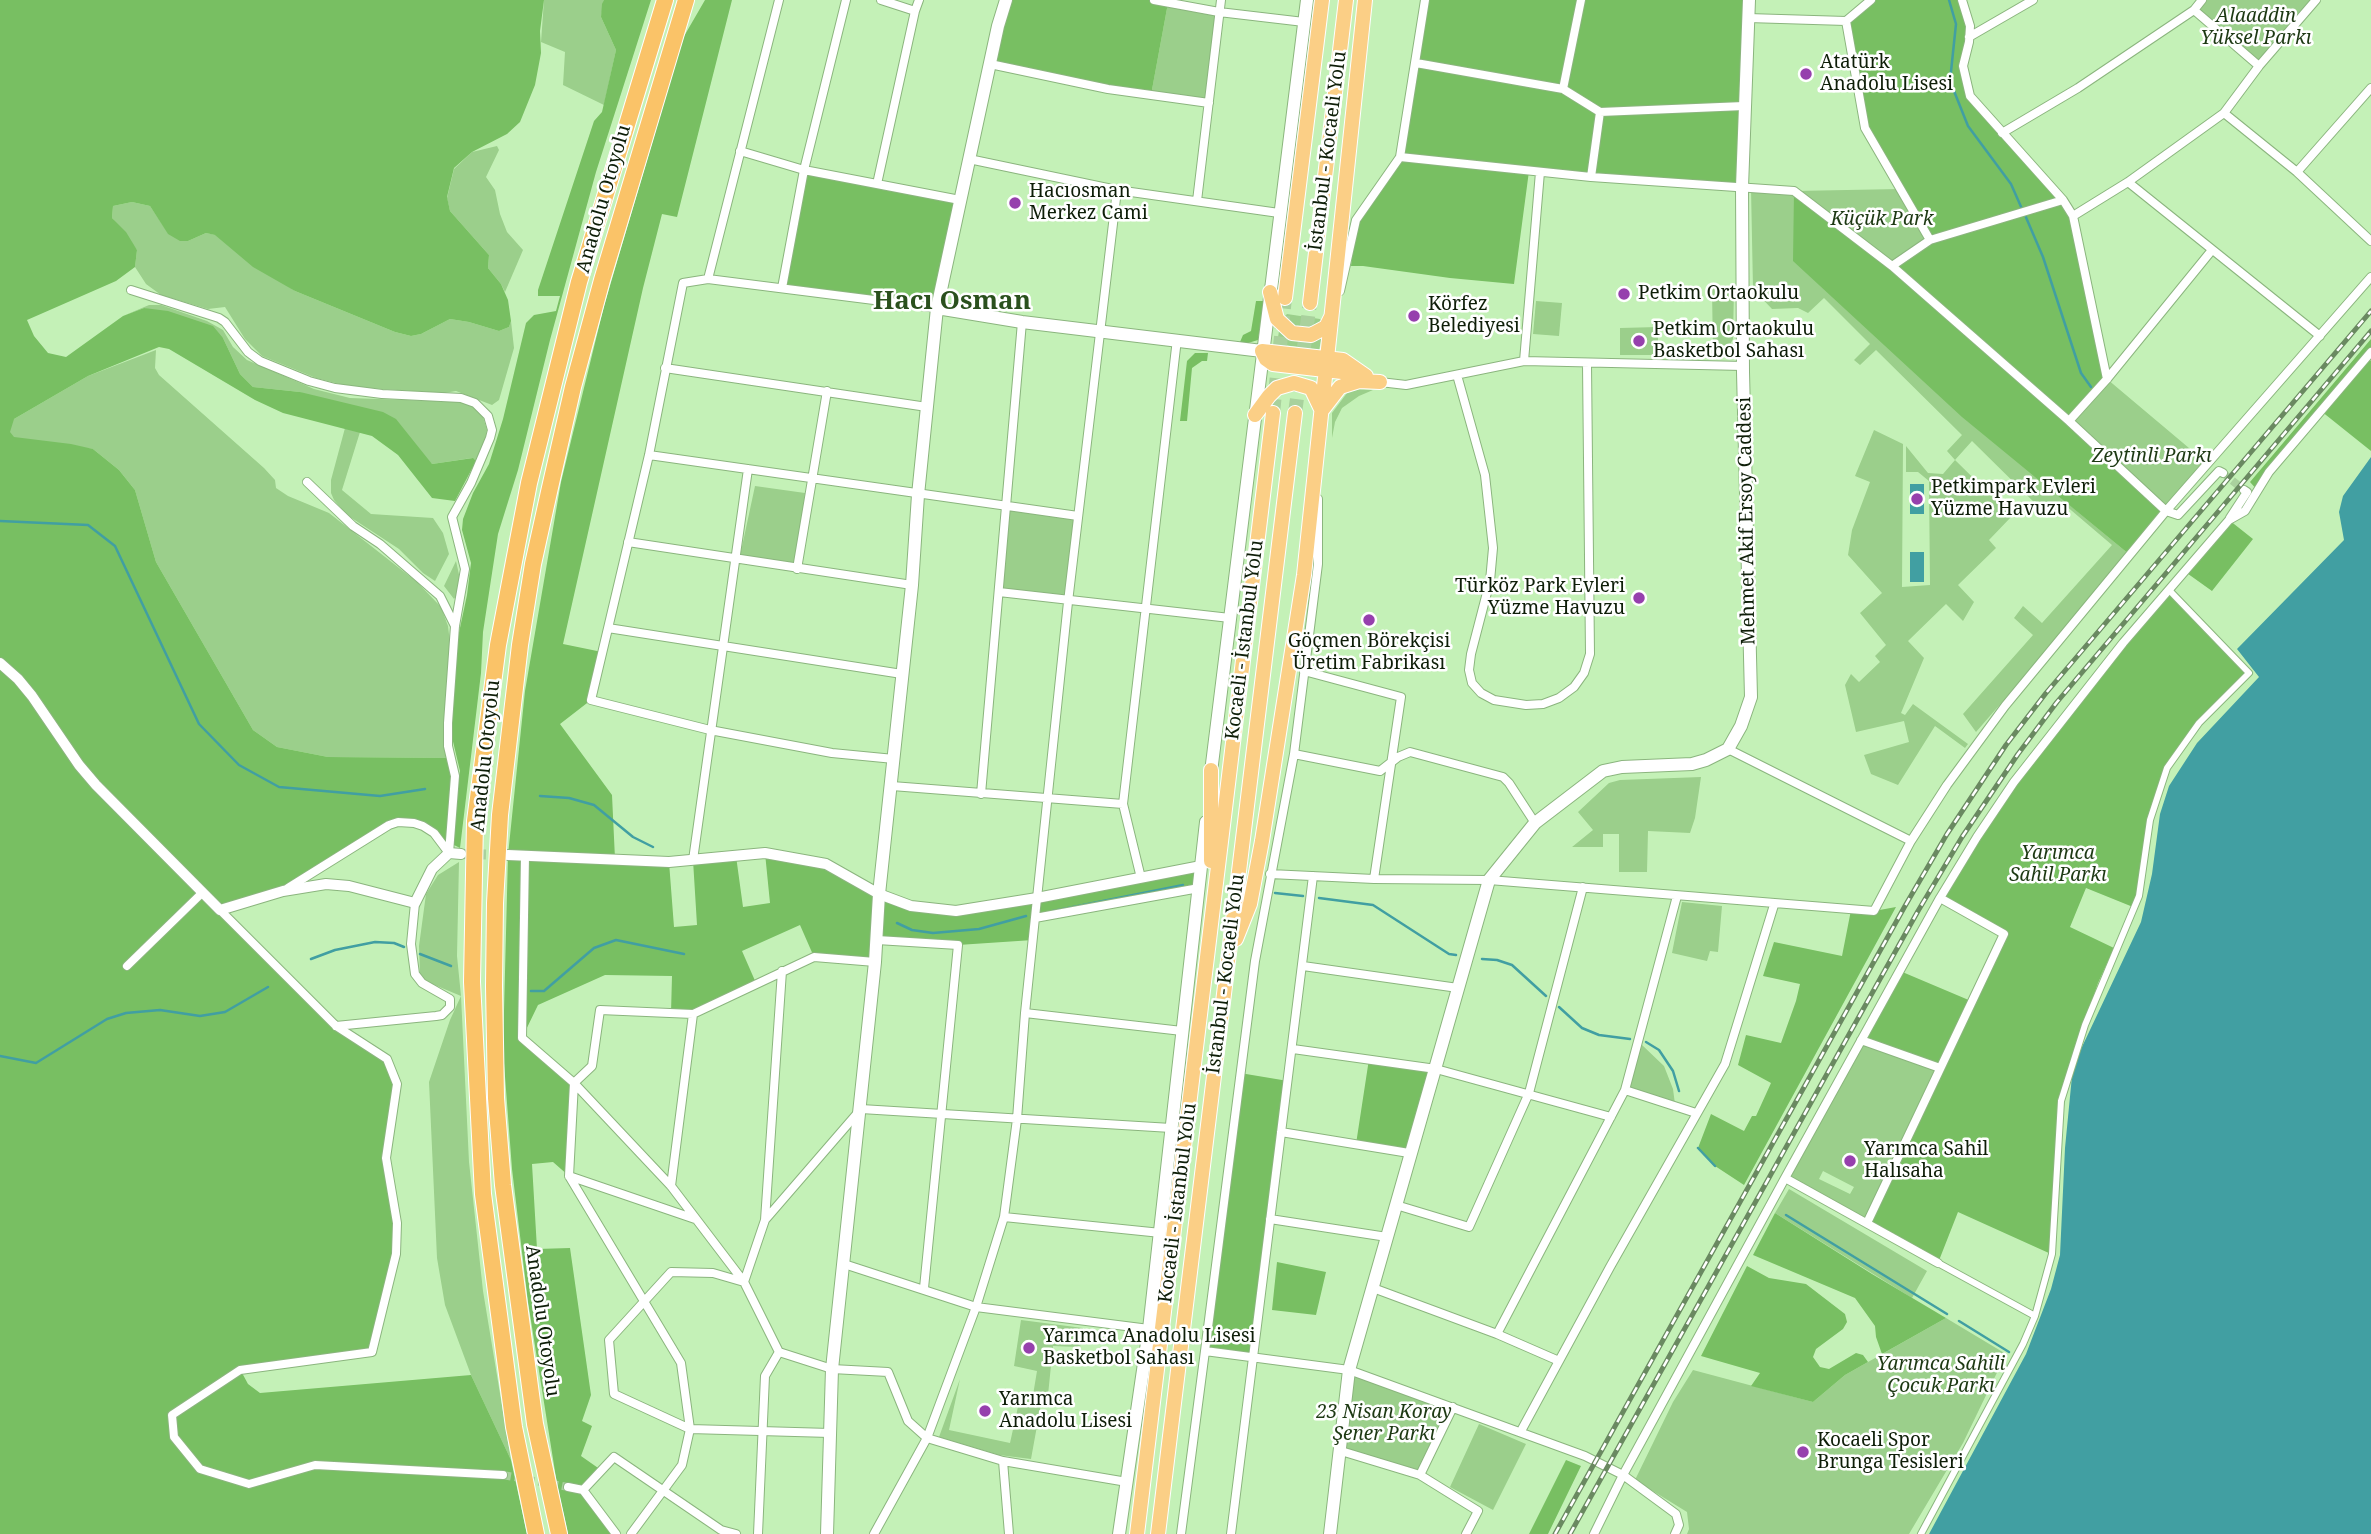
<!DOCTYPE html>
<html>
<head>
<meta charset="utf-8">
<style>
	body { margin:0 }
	canvas { display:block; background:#c4f1b7 }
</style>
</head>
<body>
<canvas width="2371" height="1534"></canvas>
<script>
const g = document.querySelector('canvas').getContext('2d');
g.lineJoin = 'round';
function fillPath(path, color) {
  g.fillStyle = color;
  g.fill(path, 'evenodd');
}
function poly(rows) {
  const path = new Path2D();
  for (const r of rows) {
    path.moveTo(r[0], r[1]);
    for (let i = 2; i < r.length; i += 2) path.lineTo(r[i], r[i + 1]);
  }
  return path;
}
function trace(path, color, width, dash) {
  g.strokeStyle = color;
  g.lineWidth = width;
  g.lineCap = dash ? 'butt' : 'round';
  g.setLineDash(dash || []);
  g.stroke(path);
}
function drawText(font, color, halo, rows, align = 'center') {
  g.font = font + ' "Noto Serif",serif';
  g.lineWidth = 5;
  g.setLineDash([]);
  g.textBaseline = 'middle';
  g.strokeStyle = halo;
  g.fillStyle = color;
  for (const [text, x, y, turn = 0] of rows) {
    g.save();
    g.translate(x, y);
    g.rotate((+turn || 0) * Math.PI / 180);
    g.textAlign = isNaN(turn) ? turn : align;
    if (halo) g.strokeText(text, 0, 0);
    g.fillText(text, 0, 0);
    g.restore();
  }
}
fillPath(poly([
	[544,0,604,0,601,17,616,50,604,105,563,85,565,52,541,42],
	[2202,0,2316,0,2259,66,2194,10],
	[1168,3,1219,12,1209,103,1151,95],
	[497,146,499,150,486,177,495,190,500,214,507,232,523,250,505,292,501,284,488,268,489,255,450,211,447,198,454,169,472,152],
	[1751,188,1794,191,1900,189,2067,503,2130,555,1976,732,1963,714,2033,635,2014,618,2023,606,2042,623,2112,545,2065,505,2047,515,1972,441,1955,460,2012,516,1989,540,1996,548,1958,585,1974,602,1963,621,1946,604,1908,641,1924,658,1901,713,1905,715,1913,704,1968,744,1965,748,1935,726,1898,785,1871,774,1864,755,1909,742,1904,721,1856,732,1845,685,1851,674,1859,682,1880,662,1875,656,1886,645,1860,613,1882,593,1848,555,1852,530,1870,482,1855,476,1874,430,1903,444,1902,587,1930,585,1929,481,1918,472,1906,472,1906,446,1928,473,1943,474,1955,460,1947,451,1962,435,1876,350,1860,365,1854,360,1870,344,1824,298,1808,313,1798,308,1772,309,1753,289],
	[132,202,150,206,168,233,188,241,206,233,216,235,295,291,395,332,411,336,421,334,450,319,469,322,499,331,509,327,511,321,514,348,499,400,492,405,456,391,444,393,351,387,316,378,262,356,245,339,225,307,208,309,161,295,146,284,135,267,137,250,112,218,113,206],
	[1712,288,1734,288,1733,339,1724,356,1713,356],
	[1536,301,1562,303,1559,336,1533,334],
	[149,305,161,305,207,321,223,330,233,347,247,360,314,389,350,398,462,402,475,408,483,417,487,430,484,445,476,461,472,458,432,464,300,392,253,387,240,374,223,338,144,308,123,316],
	[1287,314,1320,319,1322,322,1320,325,1303,331,1286,322,1285,316],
	[1658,327,1658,355,1620,355,1620,328],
	[1279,331,1291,338,1309,342,1322,337,1319,350,1277,344],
	[156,350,155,368,159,375,264,468,275,480,276,488,288,496,329,513,417,582,441,607,448,626,451,651,451,758,328,757,277,747,253,730,156,562,135,490,119,470,93,449,0,440,0,415,14,419,88,376],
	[2107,379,2208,464,2166,511,2069,421],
	[1356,389,1373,390,1359,396,1342,408,1335,422,1332,438,1332,413,1347,393],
	[345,428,360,432,342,490,371,514,433,518,443,533,449,554,435,581,423,573,399,549,347,515,334,500,331,493,331,480],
	[755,486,805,493,795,563,740,556],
	[1006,506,1078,516,1068,602,999,592],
	[456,561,460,579,458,593,454,599,444,586],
	[1701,777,1695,818,1690,833,1648,831,1647,872,1619,872,1619,834,1603,834,1603,847,1572,847,1593,830,1578,812,1609,783,1620,780],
	[459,862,457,956,461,996,469,1162,483,1291,511,1460,471,1375,445,1305,437,1258,429,1082,450,1020,461,996,425,981,420,976,419,946,426,894,438,875],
	[1682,902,1722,906,1718,952,1710,951,1707,961,1672,953],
	[1861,1040,1940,1068,1867,1223,1785,1178],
	[1823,1171,1854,1187,1850,1194,1819,1179],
	[1642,1045,1664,1066,1673,1089,1675,1104,1628,1089],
	[1789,1189,1927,1271,1912,1298,1775,1213],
	[1946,1318,2006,1354,1963,1443,1909,1534,1687,1534,1689,1529,1687,1512,1635,1480,1673,1402,1693,1370,1813,1402,1845,1375],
	[1021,1320,1083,1328,1081,1345,1077,1347,1053,1346,1048,1395,1073,1397,1072,1407,1041,1404,1031,1459,999,1455,939,1437,960,1379,949,1430,1010,1443,1021,1393,1033,1395,1037,1371,1014,1366],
	[1349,1370,1453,1407,1420,1475,1341,1451],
	[1479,1424,1526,1444,1493,1510,1450,1487]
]), '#9bcf8b');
fillPath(poly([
	[0,0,544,0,540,31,541,53,535,85,520,122,507,134,472,152,454,168,447,197,450,211,489,255,488,268,501,284,508,300,511,321,509,327,499,331,469,322,450,319,421,334,411,336,395,332,295,291,253,267,215,235,206,233,188,241,180,241,168,234,150,206,132,202,113,206,112,218,126,232,137,250,135,267,116,281,27,320,34,336,48,353,66,357,123,316,144,308,168,311,213,326,223,338,240,374,253,387,300,392,383,412,396,419,432,464,473,458,476,461,455,501,432,498,398,455,372,436,283,413,255,400,169,349,159,347,88,376,14,419,10,432,14,437,71,444,93,449,119,470,135,490,156,562,253,730,277,747,328,757,451,758,455,776,452,833,460,771,451,733,457,642,467,595,471,563,462,530,463,519,473,493,489,464,503,419,526,323,534,315,556,311,560,296,538,296,538,290,594,121,602,112,616,50,601,17,602,4,604,0,651,0,596,172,550,340,518,470,498,534,483,632,481,673,460,848,452,844,449,853,434,833,398,822,283,891,220,910,336,1026,387,1059,397,1084,386,1158,397,1223,396,1254,372,1352,241,1371,248,1384,260,1393,471,1375,511,1460,527,1534,0,1534],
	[705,0,732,0,677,217,662,214,643,288,563,644,602,652,591,700,560,724,612,795,615,859,669,862,674,927,697,925,693,860,736,856,743,907,770,903,765,853,826,864,879,894,956,911,1201,866,1199,888,1035,918,1033,940,958,945,877,940,875,962,814,957,800,925,742,951,756,983,693,1014,671,1013,672,976,605,975,538,1005,522,1038,574,1083,569,1176,553,1162,532,1164,537,1249,570,1248,591,1395,582,1421,592,1426,581,1456,601,1470,583,1490,616,1534,568,1534,557,1484,528,1302,512,1169,503,1050,508,855,525,691,561,482,604,306,683,38],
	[1006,0,1154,0,1168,3,1151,95,990,64],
	[1425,0,1749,0,1742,187,1529,171,1514,284,1450,278,1363,266,1351,266,1356,220,1400,156],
	[1871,0,1962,0,1970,26,1963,66,1970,96,2073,216,2107,379,2070,421,2166,511,2130,555,1962,417,1793,261,1794,191,1892,265,1929,240,1865,128,1846,21],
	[804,170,960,200,937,308,782,288],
	[1256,301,1264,301,1258,340,1248,343,1240,342,1243,335,1251,331],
	[2371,339,2371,352,2367,357,2371,361,2371,451,2321,411,2258,491,2250,482],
	[1195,353,1208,353,1207,361,1202,361,1192,368,1187,421,1180,421,1187,361],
	[2229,520,2253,539,2212,591,2184,571],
	[2169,590,2248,673,2198,721,2165,768,2148,820,2137,897,2133,907,2086,888,2070,927,2114,948,2098,983,2058,1100,2051,1254,1958,1212,1938,1263,1867,1223,1940,1068,1861,1040,1900,971,1971,1001,2004,934,1940,898,2014,782],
	[1896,907,1744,1185,1715,1166,1698,1148,1711,1114,1744,1131,1752,1116,1756,1116,1771,1083,1738,1065,1746,1035,1781,1043,1796,1001,1800,984,1763,976,1774,942,1842,956,1851,910,1874,911],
	[1369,1059,1436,1069,1409,1153,1356,1144],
	[1240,1073,1288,1081,1252,1356,1205,1351],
	[1775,1213,1872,1274,1946,1318,1882,1354,1876,1337,1875,1326,1855,1298,1753,1255],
	[1277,1262,1326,1272,1316,1315,1272,1310],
	[1747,1266,1769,1278,1806,1284,1845,1314,1847,1322,1843,1329,1816,1349,1813,1357,1820,1367,1829,1369,1856,1353,1863,1355,1868,1362,1845,1375,1813,1402,1751,1386,1760,1373,1701,1356],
	[1566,1460,1581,1466,1548,1534,1529,1534]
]), '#78bf62');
fillPath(poly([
	[2371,457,2371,1534,1929,1534,2026,1354,2051,1289,2060,1255,2065,1148,2072,1076,2081,1049,2141,922,2152,874,2160,814,2169,786,2197,743,2259,677,2237,649,2344,540,2339,512,2343,496],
	[1910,484,1924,484,1924,514,1910,514],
	[1910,552,1924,552,1924,582,1910,582]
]), '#419fa2');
trace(poly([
	[1949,0,1956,24,1950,81,1968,126,2011,184,2022,209],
	[2025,215,2043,257,2081,373,2091,387],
	[0,521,88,525,115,546,199,724,239,765,279,787,380,796,425,789],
	[540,796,569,798,594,805,633,837,653,847],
	[1275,893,1303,896],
	[1319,898,1373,905,1449,954,1456,955],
	[1053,911,1183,885],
	[897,923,912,930,933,933,979,929,1026,916],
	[420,954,451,966],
	[311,959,335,950,375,942,394,943,404,947],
	[1482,959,1497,960,1512,965,1546,996],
	[531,991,544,991,594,948,616,940,684,954],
	[1559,1007,1582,1028,1599,1035,1630,1039],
	[1646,1042,1659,1050,1673,1071,1679,1091],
	[0,1056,36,1063,107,1019,126,1013,160,1010,200,1016,225,1012,268,987],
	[1698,1148,1715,1166],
	[1786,1215,1947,1314],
	[1959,1321,2009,1352]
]), '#419fa2', 2.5);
trace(poly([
	[2223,473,2244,490],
	[503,1475,568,1487]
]), '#a9d19d', 8, [8, 4]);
trace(poly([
	[461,854,502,855]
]), '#a9d19d', 10, [10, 5]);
trace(poly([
	[1273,413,1285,298],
	[1295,413,1310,303]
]), '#a9d19d', 14, [14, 7]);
const pedestrian = poly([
	[1938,1263,2035,1316],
	[1921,1534,2023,1344,2035,1316,2052,1254,2061,1101,2085,1025,2139,896,2150,820,2167,768,2199,723,2249,673,2169,590]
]);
const minor = poly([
	[881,0,915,11],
	[1154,0,1219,12,1304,22],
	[1962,0,1970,26,1969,42,1963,66,1970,96,2063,200,2073,216,2107,379],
	[2194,10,2259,66],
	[1748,18,1846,21,1871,0],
	[1846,21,1865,128,1930,240],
	[1969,37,2033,0],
	[1416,63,1563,89,1581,0],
	[990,64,1108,89,1209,103],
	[1563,89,1600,112,1744,106],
	[2224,113,2297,172,2371,241],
	[2002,133,2078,88,2194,10,2202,0],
	[740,151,804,170,960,200],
	[1400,157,1591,177,1794,191,1892,266,2069,421,2166,511,2178,515,2219,471,2223,473],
	[969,159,1117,190,1279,213],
	[2297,172,2371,88],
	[1591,177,1600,112],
	[2128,182,2320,336],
	[877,184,915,11,919,0],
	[1197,201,1221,0],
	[2073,216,2128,182,2224,113,2259,66,2316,0],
	[1892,266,1930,240,2063,200],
	[708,279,779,0],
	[782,288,804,170,846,0],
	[131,290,219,318,225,322,248,352,260,361,309,381,335,388,382,394,461,398,475,403,488,416,492,430,490,438,471,483,452,517,465,569,455,626,448,723,448,746,455,776,449,853],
	[1340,291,1356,220,1400,157,1425,0],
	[1524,361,1540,172],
	[665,368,927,407],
	[1457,375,1485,475,1493,548,1490,581,1471,654,1469,670,1472,683,1481,693,1494,700,1526,705,1543,704,1559,698,1574,687,1584,673,1590,654,1587,364],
	[1380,382,1406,385,1524,361,1743,366],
	[2069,421,2107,379,2212,250],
	[649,455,1078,516],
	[307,482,353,526,380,544,440,596,455,626],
	[1318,499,1318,564,1294,754,1255,961,1205,1351,1349,1370,1585,1456,1623,1475,1676,1514,1679,1525,1675,1534],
	[2230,518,2247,492,2244,490],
	[628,542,912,585],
	[797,569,827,391],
	[999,592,1230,618],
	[608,628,902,674],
	[1304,671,1401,697,1374,879],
	[1728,749,1911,841],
	[1294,754,1380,771,1398,757,1410,752,1503,777,1509,783,1535,823],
	[894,759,832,753,710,730,591,700,649,455,683,283,708,279,937,308],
	[892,786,1123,804],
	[981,794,1022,322],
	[525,856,522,1038,574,1083,671,1186,744,1282,779,1352,832,1369,888,1372,908,1421,927,1438,1003,1461,1127,1482],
	[693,860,748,469],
	[1270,874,1374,879,1489,880,1874,911,1911,841,1947,785,2005,706,2166,511,2371,277],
	[1141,878,1123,804,1177,339],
	[288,888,389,825,398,822,414,823,423,826,434,833,449,853],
	[220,910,336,1026,387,1059,397,1084,386,1158,397,1223,396,1254,372,1352,240,1370,172,1415,174,1437,200,1469,249,1484,315,1465,503,1475],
	[1035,918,1199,888],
	[877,940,958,945,924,1288],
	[127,966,202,893],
	[1303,966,1458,988],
	[782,971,765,1220,744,1282,713,1273,671,1272,609,1340,614,1394,690,1429,830,1433],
	[1025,1013,1182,1031],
	[336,1026,436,1016,442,1015,450,1007,450,999,422,983,415,974,411,944,415,903],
	[1861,1040,1940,1068],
	[1293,1049,1436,1069,1611,1117],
	[1625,1090,1696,1113],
	[1281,1132,1409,1153],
	[569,1176,695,1219],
	[1785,1178,1938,1263],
	[671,1186,693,1014],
	[1396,1205,1469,1227,1529,1093,1583,887],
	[1004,1217,1161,1233],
	[1270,1219,1387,1237],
	[765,1220,861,1109,1171,1128],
	[1867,1223,2004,934,1940,898],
	[844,1264,976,1307,1149,1329],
	[1373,1288,1497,1334,1559,1361],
	[1497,1334,1625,1090,1677,896],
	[1521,1431,1610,1267,1725,1064,1774,905],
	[1341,1451,1420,1475,1478,1511,1466,1534],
	[1003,1461,1009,1534],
	[1420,1475,1453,1407],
	[568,1487,583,1490,616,1534],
	[583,1490,614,1457,721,1530,736,1534],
	[631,1534,682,1465,690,1429,681,1363,569,1176,574,1083,592,1066,600,1010,693,1014,814,957,875,962],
	[758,1534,765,1376,779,1352],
	[874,1534,927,1438,976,1307,1004,1217,1017,1119,1025,1013,1068,602,1117,190],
	[1181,1534,1205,1351],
	[1231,1534,1313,876],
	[1594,1534,1623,1475,1785,1178,1940,898,1977,837,2014,782,2123,643,2229,520,2245,511,2269,472,2371,352]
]);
const tertiary = poly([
	[0,663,18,679,32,696,79,765,96,785,220,910,283,891,326,884,349,886,415,903,432,869,449,853,461,854],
	[508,855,669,862,765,853,826,864,879,894,911,906,956,911,1037,898,1201,866]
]);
const secondary = poly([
	[937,308,1022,322,1262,351],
	[1210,780,1307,0],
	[827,1534,832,1369,875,962,879,894,912,585,918,495,937,308,998,26,1006,0],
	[1119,1534,1149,1329,1206,822],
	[1330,1534,1349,1370,1489,880,1535,823,1603,771,1622,767,1692,764,1706,760,1728,749,1741,726,1751,697,1743,372,1742,187,1749,0]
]);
const trunk = poly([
	[1270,292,1277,319,1292,333,1311,335,1326,327,1331,317],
	[1285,298,1322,0],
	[1310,303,1346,0],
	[1262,351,1266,359,1273,364,1342,372,1359,381,1380,382],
	[1262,351,1343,360,1366,376],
	[1323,409,1340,387,1359,381],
	[1255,415,1269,396,1277,388,1294,383,1311,388,1321,409],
	[1211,861,1211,770],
	[1236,939,1250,904,1262,841,1304,575,1365,0],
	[1137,1534,1273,413],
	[1158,1534,1295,413]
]);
const motorway = poly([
	[536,1534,514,1427,483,1194,472,982,475,821,498,645,529,483,579,282,665,0],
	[559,1534,535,1424,503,1185,496,1098,494,986,495,903,500,815,520,645,533,564,549,492,573,387,602,280,686,0]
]);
trace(pedestrian, '#8bb57e', 8);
trace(minor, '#8bb57e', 10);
trace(tertiary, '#8bb57e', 12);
trace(secondary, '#8bb57e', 14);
trace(trunk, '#fff', 16);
trace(motorway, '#fff', 18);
trace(pedestrian, '#fff', 6);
trace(minor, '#fff', 8);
trace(tertiary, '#fff', 10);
trace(secondary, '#fff', 12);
trace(trunk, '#fbcf86', 14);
trace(motorway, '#fac368', 16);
const rail = poly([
	[1555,1534,1905,906,1947,834,2006,745,2046,693,2371,311],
	[1570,1534,1918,911,1962,837,2018,754,2057,702,2371,331]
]);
trace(rail, '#6a8961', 5);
trace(rail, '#fff', 2.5, [8]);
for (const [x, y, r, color] of [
	[1806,74,7,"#9640ad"],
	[1015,203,7,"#9640ad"],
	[1624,294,7,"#9640ad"],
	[1414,316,7,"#9640ad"],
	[1639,341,7,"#9640ad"],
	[1917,499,7,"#9640ad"],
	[1639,598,7,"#9640ad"],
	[1369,620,7,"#9640ad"],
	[1850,1161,7,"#9640ad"],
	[1029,1348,7,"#9640ad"],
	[985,1411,7,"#9640ad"],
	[1803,1452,7,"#9640ad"]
]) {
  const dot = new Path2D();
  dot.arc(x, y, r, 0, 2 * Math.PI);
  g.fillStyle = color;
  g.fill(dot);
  trace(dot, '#fff', 2.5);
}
drawText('italic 19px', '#1d3913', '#fff', [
	["Alaaddin",2256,17],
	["Yüksel Parkı",2256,39],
	["Küçük Park",1882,220],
	["Zeytinli Parkı",2152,457],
	["Yarımca",2058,854],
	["Sahil Parkı",2058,876],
	["Yarımca Sahili",1941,1365],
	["Çocuk Parkı",1941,1387],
	["23 Nisan Koray",1384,1413],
	["Şener Parkı",1384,1435]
]);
drawText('19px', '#0e1e08', '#fff', [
	["Atatürk",1820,63],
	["Anadolu Lisesi",1820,85],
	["Hacıosman",1029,192],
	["Merkez Cami",1029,214],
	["Petkim Ortaokulu",1638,294],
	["Körfez",1428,305],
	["Belediyesi",1428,327],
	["Petkim Ortaokulu",1653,330],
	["Basketbol Sahası",1653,352],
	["Petkimpark Evleri",1931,488],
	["Yüzme Havuzu",1931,510],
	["Türköz Park Evleri",1625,587,"right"],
	["Yüzme Havuzu",1625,609,"right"],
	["Göçmen Börekçisi",1369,642,"center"],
	["Üretim Fabrikası",1369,664,"center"],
	["Yarımca Sahil",1864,1150],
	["Halısaha",1864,1172],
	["Yarımca Anadolu Lisesi",1043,1337],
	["Basketbol Sahası",1043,1359],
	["Yarımca",999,1400],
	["Anadolu Lisesi",999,1422],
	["Kocaeli Spor",1817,1441],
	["Brunga Tesisleri",1817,1463]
], 'left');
drawText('19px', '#0e1e08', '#fff', [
	["İstanbul - Kocaeli Yolu",1328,151,-83],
	["Anadolu Otoyolu",604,199,-74],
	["Mehmet Akif Ersoy Caddesi",1747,521,-91],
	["Kocaeli - İstanbul Yolu",1245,640,-83],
	["Anadolu Otoyolu",486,756,-84],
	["İstanbul - Kocaeli Yolu",1226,974,-83],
	["Kocaeli - İstanbul Yolu",1178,1203,-83],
	["Anadolu Otoyolu",542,1321,82]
]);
drawText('bold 26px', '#2a501d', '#fff', [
	["Hacı Osman",952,302]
]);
</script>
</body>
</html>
